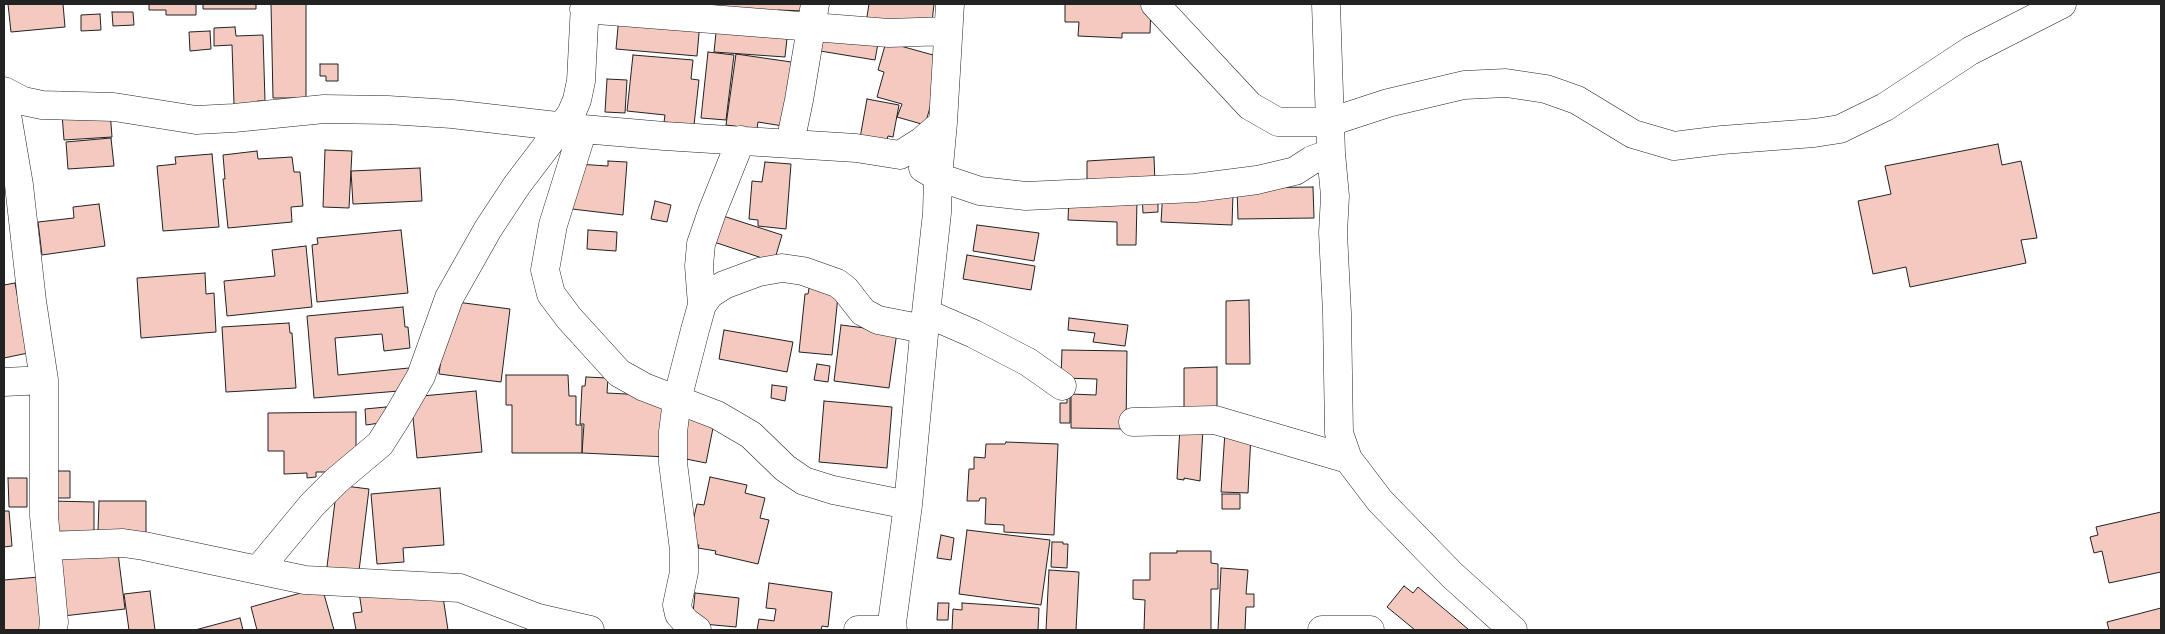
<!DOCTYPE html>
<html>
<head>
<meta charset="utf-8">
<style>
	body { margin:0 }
	#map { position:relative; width:2165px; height:634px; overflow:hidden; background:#fff; font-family:Jost,sans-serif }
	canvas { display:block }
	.frame { position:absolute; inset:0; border:5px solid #222; pointer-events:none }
</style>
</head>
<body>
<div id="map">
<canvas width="2165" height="634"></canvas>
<div class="frame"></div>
</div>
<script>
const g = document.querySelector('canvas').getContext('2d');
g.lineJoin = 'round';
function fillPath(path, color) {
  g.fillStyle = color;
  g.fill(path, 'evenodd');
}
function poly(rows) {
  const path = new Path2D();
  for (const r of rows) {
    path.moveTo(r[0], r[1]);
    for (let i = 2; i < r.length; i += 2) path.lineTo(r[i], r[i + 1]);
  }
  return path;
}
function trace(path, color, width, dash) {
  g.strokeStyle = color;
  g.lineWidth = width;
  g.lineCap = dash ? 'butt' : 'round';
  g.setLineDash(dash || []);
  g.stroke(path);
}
const building = poly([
	[8,4,63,4,65,27,11,32,8,4],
	[149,4,196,4,196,15,166,15,166,10,149,10,149,4],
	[203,4,256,4,256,9,203,9,203,4],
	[271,4,306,4,306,98,273,98,271,4],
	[714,4,804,4,804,11,778,10,778,20,714,9,714,4],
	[869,4,934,4,931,31,866,23,869,4],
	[1065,4,1173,4,1151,6,1150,33,1122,33,1122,38,1078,36,1079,22,1065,22,1065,4],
	[112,12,133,12,134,25,113,26,112,12],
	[100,14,101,30,81,31,81,15,100,14],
	[619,16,700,22,697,56,616,49,619,16],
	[717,23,788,29,785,57,714,52,717,23],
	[235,27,236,36,263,35,265,101,257,101,257,105,234,105,232,45,214,46,214,28,235,27],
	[818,27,879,38,875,60,814,50,818,27],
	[210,31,211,49,190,51,189,32,210,31],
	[886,42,944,58,925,125,897,117,902,104,877,97,884,72,878,70,886,42],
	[708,52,734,55,726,120,701,118,708,52],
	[736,54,798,63,789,127,758,122,757,129,726,125,736,54],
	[633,55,693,60,691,79,699,80,694,125,664,122,665,115,627,111,633,55],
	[320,64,338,64,338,81,326,81,326,76,320,76,320,64],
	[607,79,627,80,625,113,605,112,607,79],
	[867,99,899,105,893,137,888,136,886,142,860,138,867,99],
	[110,111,112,137,64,140,62,114,110,111],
	[111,138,114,166,68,169,66,142,111,138],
	[1998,144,2002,165,2021,161,2037,238,2021,240,2026,263,1910,287,1906,267,1873,274,1858,201,1891,194,1885,166,1998,144],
	[325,150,352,151,349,208,323,207,325,150],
	[257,151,258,159,292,157,294,172,300,172,303,206,291,207,292,222,228,228,223,179,225,179,223,155,257,151],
	[212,154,219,227,163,231,157,166,176,164,175,157,212,154],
	[1154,157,1155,182,1087,185,1087,161,1154,157],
	[608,161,627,162,623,215,572,209,577,164,608,166,608,161],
	[765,162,791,164,786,229,758,226,758,220,749,219,752,181,762,182,765,162],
	[420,168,422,201,353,204,351,171,420,168],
	[1313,187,1314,218,1238,219,1237,188,1313,187],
	[1163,190,1233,194,1232,225,1161,222,1163,190],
	[1158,193,1158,212,1143,213,1142,194,1158,193],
	[1069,196,1137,201,1136,245,1117,245,1117,222,1068,220,1069,196],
	[655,201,671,205,667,222,651,219,655,201],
	[99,204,105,246,42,255,38,222,74,218,73,207,99,204],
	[717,214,782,235,774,262,708,240,717,214],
	[977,225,1039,233,1034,261,973,251,977,225],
	[401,230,408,293,317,302,312,245,318,244,317,238,401,230],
	[588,230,617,232,616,251,587,249,588,230],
	[306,246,312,307,227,316,224,281,275,276,272,250,306,246],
	[967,255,1035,266,1031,290,963,279,967,255],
	[205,273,206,294,214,293,216,332,141,338,137,278,205,273],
	[15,283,28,353,4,358,4,285,15,283],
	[810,283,839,286,832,355,799,352,805,294,808,294,810,283],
	[1249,300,1250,364,1226,364,1226,301,1249,300],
	[449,301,510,309,501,382,439,374,449,301],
	[403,307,405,327,408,327,410,348,384,351,382,334,335,338,338,375,409,368,411,390,314,398,307,316,403,307],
	[1069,318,1128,325,1125,346,1093,342,1095,333,1068,330,1069,318],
	[289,323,290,333,292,333,296,388,226,392,222,327,289,323],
	[841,325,897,332,889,388,834,381,841,325],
	[724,330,793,342,787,372,719,359,724,330],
	[1062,350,1127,351,1126,429,1071,428,1071,394,1096,395,1097,379,1061,378,1062,350],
	[817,364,830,366,828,382,814,380,817,364],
	[1217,367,1217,412,1184,412,1184,368,1217,367],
	[506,375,568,375,569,396,576,396,576,425,582,425,582,453,512,453,512,405,506,405,506,375],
	[586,377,608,378,607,393,665,396,668,457,582,453,584,424,580,424,582,386,585,386,586,377],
	[772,385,787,387,785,401,771,398,772,385],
	[476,391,482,452,417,458,411,397,476,391],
	[1067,393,1070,393,1070,423,1060,423,1060,403,1067,403,1067,393],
	[824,401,892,407,887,468,819,462,824,401],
	[386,407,387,422,366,425,365,409,386,407],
	[356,412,356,463,344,472,316,472,316,477,307,478,307,473,284,474,284,451,268,451,268,413,356,412],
	[685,412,715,418,706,463,676,457,685,412],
	[1180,427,1203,429,1200,481,1184,478,1184,480,1177,479,1180,427],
	[1225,432,1251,435,1248,493,1221,492,1225,432],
	[1006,442,1058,444,1054,535,1004,532,1004,525,985,524,986,498,980,498,979,501,967,501,969,469,974,469,974,457,985,458,986,444,1005,444,1006,442],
	[51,471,70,471,70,498,51,498,51,471],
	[710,477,747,485,745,493,765,498,760,518,769,520,758,564,715,554,716,551,698,548,699,545,688,542,697,504,704,505,710,477],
	[8,478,27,478,27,507,9,507,8,478],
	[337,485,369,489,358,579,326,575,337,485],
	[440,488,444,545,403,548,404,562,377,564,371,494,440,488],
	[1222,494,1240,494,1240,509,1222,509,1222,494],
	[51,501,94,502,94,532,51,531,51,501],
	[99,501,146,501,146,533,98,532,99,501],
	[4,511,9,511,12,546,4,547,4,511],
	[2161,512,2161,572,2109,583,2102,551,2094,553,2090,537,2098,535,2096,527,2161,512],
	[967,530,1050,540,1041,605,959,594,967,530],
	[941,535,954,538,951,560,937,558,941,535],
	[1052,542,1063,542,1063,544,1068,544,1067,568,1051,567,1052,542],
	[117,545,125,609,63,616,55,553,117,545],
	[1177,551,1211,551,1211,563,1218,564,1218,589,1211,589,1211,630,1144,630,1145,600,1133,599,1133,580,1150,580,1150,553,1177,553,1177,551],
	[1221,568,1248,570,1246,594,1254,594,1254,607,1246,607,1245,630,1218,630,1221,568],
	[1049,570,1079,572,1076,630,1046,630,1049,570],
	[39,577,43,630,4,630,4,580,39,577],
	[769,583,832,592,828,627,822,626,821,630,757,630,759,619,774,621,776,609,766,608,769,583],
	[1404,586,1413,593,1418,587,1468,629,1467,630,1415,630,1387,607,1404,586],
	[322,587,334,630,257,630,251,607,322,587],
	[442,590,448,630,356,630,353,613,362,612,359,592,442,590],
	[150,591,155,630,129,630,124,594,150,591],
	[695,593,739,598,736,627,692,623,695,593],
	[938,603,949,603,948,620,937,620,938,603],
	[962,603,1039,608,1038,630,952,630,953,609,962,610,962,603],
	[2161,608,2161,630,2109,630,2107,622,2161,608],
	[240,618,243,630,195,630,240,618]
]);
fillPath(building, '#f3c9c0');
trace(building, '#222', 1);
const minor = poly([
	[1155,4,1250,106,1278,122,1330,122,1388,103,1464,85,1506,83,1546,89,1577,100,1633,134,1674,146,1722,140,1814,133,1840,129,1885,107,1970,51,2062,4],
	[1326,4,1331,153,1335,196,1333,233,1337,313,1339,433,1348,459,1380,501,1452,575,1513,630],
	[584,9,889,33,948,31],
	[4,91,23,101,42,105,114,107,196,120,234,118,324,109,388,110,452,114,583,129,664,136,856,148,900,155,922,141,943,123],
	[4,97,19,185,32,301,44,380,44,516,54,622,53,630],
	[583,129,553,225,545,270,551,294,569,318,619,373,644,387,717,415,751,435,785,468,804,481,833,490,908,505],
	[790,143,799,100,815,4],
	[923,168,938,177,980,191,1026,196,1195,188,1257,180,1295,171,1312,160,1331,153],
	[702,305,699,266,701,244,712,212,741,140],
	[926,313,974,334,1028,362,1062,386],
	[4,382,44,380],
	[1133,422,1215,420,1348,459],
	[47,546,123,543,144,546,305,580,460,588,538,618,590,630],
	[258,570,312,505,336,481,380,444,399,414,421,376,449,298,488,229,517,185,571,114,577,100,581,81,585,4],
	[697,630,686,622,679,614,677,605,684,572,684,550,673,463,673,432,677,400,695,330,702,305,710,294,724,285,759,272,782,268,803,271,837,283,845,289,863,312,878,320,924,329],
	[858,630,893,630],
	[891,630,908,505,926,313,937,213,938,177,943,123,950,4],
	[1322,630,1370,630]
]);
trace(minor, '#222', 29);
trace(minor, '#fff', 28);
</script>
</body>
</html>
